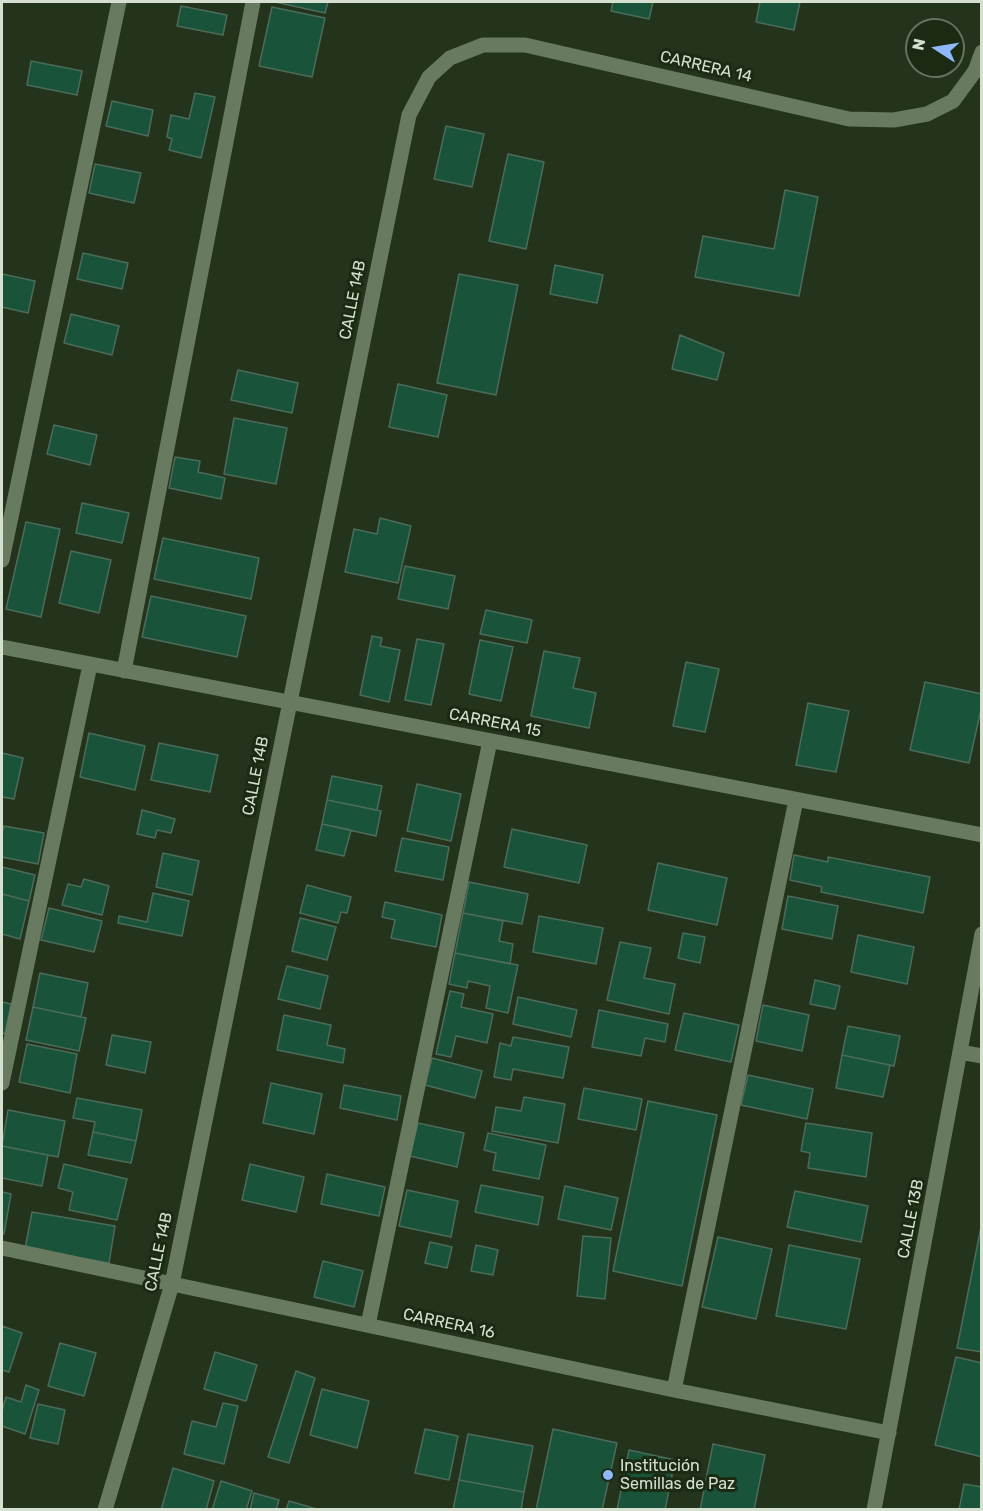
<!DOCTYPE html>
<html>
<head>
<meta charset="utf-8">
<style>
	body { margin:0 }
	#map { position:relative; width:983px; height:1511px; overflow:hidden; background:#24341c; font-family:Rubik,sans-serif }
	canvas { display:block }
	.frame { position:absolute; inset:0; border:3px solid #d6e0d1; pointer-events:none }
	.north { position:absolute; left:905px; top:18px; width:60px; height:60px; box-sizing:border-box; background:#1b2a13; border:2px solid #66735f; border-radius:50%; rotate:282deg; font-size:16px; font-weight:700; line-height:24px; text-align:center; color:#d6e0d1 }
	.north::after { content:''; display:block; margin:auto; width:21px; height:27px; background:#91b8fd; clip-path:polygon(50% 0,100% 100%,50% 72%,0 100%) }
</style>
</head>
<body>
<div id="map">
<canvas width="983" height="1511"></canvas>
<div class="frame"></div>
<div class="north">N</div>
</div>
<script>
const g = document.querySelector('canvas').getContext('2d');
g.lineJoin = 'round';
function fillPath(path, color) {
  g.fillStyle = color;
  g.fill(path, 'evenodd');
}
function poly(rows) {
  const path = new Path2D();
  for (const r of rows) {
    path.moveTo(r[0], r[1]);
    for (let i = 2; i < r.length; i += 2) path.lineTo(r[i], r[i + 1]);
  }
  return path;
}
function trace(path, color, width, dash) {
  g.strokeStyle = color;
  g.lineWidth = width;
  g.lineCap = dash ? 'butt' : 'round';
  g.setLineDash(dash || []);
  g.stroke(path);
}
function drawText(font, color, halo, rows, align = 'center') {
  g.font = font + ' Rubik,sans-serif';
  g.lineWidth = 6;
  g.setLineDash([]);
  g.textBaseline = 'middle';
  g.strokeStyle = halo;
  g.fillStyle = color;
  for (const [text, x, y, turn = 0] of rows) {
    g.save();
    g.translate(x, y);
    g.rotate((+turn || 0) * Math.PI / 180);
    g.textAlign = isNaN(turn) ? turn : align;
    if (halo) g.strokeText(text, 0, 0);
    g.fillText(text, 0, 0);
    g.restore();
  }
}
const building = poly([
	[275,2,328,2,325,13,275,2],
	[613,2,653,2,649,19,611,11,613,2],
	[760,2,800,2,794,30,756,22,760,2],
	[181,6,227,15,223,35,177,26,181,6],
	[272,7,325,18,312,77,259,66,272,7],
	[31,61,82,71,77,95,27,85,31,61],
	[195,93,215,97,201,158,169,150,172,139,167,137,171,115,189,119,195,93],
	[112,101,153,110,148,136,106,126,112,101],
	[446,126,484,134,472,187,434,179,446,126],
	[508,154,544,162,526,249,489,241,508,154],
	[95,164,141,173,134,203,89,193,95,164],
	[785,190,818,197,799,296,695,277,703,236,774,249,785,190],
	[83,253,128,263,122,289,77,279,83,253],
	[555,265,603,275,597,303,550,294,555,265],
	[2,274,35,281,28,313,2,307,2,274],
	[459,274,518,285,496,395,437,383,459,274],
	[71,314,119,326,112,355,64,343,71,314],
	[680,335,724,353,717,380,672,369,680,335],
	[238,370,298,383,292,413,231,400,238,370],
	[398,384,447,395,438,437,389,427,398,384],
	[234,418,287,428,276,484,224,474,234,418],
	[54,425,97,435,90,465,47,454,54,425],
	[175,457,200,461,198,472,225,478,221,499,169,488,175,457],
	[82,503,129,513,122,543,76,533,82,503],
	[380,518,411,526,398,583,345,572,354,529,377,534,380,518],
	[26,522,60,529,41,617,6,609,26,522],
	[163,538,259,558,251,599,154,579,163,538],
	[71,551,111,560,99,613,59,603,71,551],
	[405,566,455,576,448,609,398,599,405,566],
	[151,596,246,616,237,657,142,637,151,596],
	[486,610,532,620,527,643,480,634,486,610],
	[372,636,382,638,380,646,400,650,389,702,360,695,372,636],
	[417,639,444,644,431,705,405,700,417,639],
	[480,640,513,647,501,701,469,694,480,640],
	[544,651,580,658,573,688,596,693,589,728,531,716,544,651],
	[686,662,719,669,705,732,673,726,686,662],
	[925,682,982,694,982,705,969,763,910,750,925,682],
	[808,703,849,711,836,772,796,765,808,703],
	[89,733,145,746,135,790,80,777,89,733],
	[159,743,218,755,210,792,151,780,159,743],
	[2,753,23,758,14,799,2,797,2,753],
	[332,776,382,786,377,810,327,800,332,776],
	[417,784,461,794,451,841,407,831,417,784],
	[327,800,381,811,376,836,322,824,327,800],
	[142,810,175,819,171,833,157,830,155,838,137,834,142,810],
	[322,824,351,830,344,856,316,850,322,824],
	[4,826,44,833,38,864,2,857,2,833,4,826],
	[512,829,587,845,579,883,504,867,512,829],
	[402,838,449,847,443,880,395,871,402,838],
	[163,853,199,861,192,895,156,887,163,853],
	[794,855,828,862,828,857,930,877,923,913,821,892,822,887,790,880,794,855],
	[658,863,727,878,717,925,648,910,658,863],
	[2,867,35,875,29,901,2,894,2,867],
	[84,879,109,886,102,915,62,905,68,884,81,887,84,879],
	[469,882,528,894,522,924,463,913,469,882],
	[307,885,351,897,347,913,341,912,338,923,300,913,307,885],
	[153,893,189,901,182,936,118,923,119,916,147,922,153,893],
	[2,894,29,901,20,939,2,934,2,894],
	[788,896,838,906,832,939,782,929,788,896],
	[385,902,442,915,436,947,391,938,395,920,382,917,385,902],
	[49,908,102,921,94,952,41,940,49,908],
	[463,913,503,921,499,941,513,944,510,964,455,953,463,913],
	[539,916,603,928,596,964,533,952,539,916],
	[300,918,336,927,327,960,292,951,300,918],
	[683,933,705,937,700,963,678,958,683,933],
	[858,935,914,947,907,984,851,972,858,935],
	[620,942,651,948,644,978,675,984,669,1014,607,1000,620,942],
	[455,953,518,965,508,1013,486,1008,490,986,468,981,467,988,449,984,455,953],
	[287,966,328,976,320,1009,278,999,287,966],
	[40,973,88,983,81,1017,33,1007,40,973],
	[815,980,840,986,835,1009,810,1004,815,980],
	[450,991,464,994,461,1007,493,1014,487,1043,456,1036,451,1057,436,1054,450,991],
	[518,997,577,1010,571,1037,513,1024,518,997],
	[2,1002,11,1004,5,1034,2,1033,2,1002],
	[763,1005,809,1015,802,1051,756,1041,763,1005],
	[33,1007,86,1018,79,1051,26,1040,33,1007],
	[599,1010,668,1024,665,1042,645,1038,641,1056,592,1047,599,1010],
	[684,1013,739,1025,731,1062,675,1050,684,1013],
	[284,1015,331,1025,327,1045,345,1049,343,1063,277,1050,284,1015],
	[848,1026,900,1036,894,1066,842,1055,848,1026],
	[112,1035,151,1042,145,1073,106,1065,112,1035],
	[513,1037,569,1047,563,1078,513,1069,511,1080,494,1077,500,1043,511,1046,513,1037],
	[27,1044,77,1054,70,1093,19,1082,27,1044],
	[842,1055,890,1065,883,1097,836,1088,842,1055],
	[432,1058,482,1071,475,1098,425,1085,432,1058],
	[748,1075,813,1089,807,1119,741,1105,748,1075],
	[271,1083,322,1094,314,1134,263,1123,271,1083],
	[344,1085,401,1096,397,1120,340,1108,344,1085],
	[584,1088,642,1099,636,1130,578,1119,584,1088],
	[524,1097,565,1104,558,1143,492,1131,496,1107,521,1111,524,1097],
	[77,1098,142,1110,136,1141,93,1132,95,1122,73,1118,77,1098],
	[648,1101,717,1115,682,1286,613,1271,648,1101],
	[8,1110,65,1121,58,1157,2,1146,8,1110],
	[418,1123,464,1133,457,1167,410,1156,418,1123],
	[806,1123,872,1133,866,1177,808,1168,810,1153,801,1151,806,1123],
	[93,1132,136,1141,131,1163,88,1155,93,1132],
	[488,1133,546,1145,539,1179,493,1170,496,1153,484,1150,488,1133],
	[2,1146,48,1155,42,1186,2,1178,2,1146],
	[64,1164,127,1179,117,1220,69,1210,73,1192,58,1188,64,1164],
	[250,1164,304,1177,296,1212,242,1200,250,1164],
	[327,1174,385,1187,379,1216,321,1204,327,1174],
	[481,1185,543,1197,538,1225,475,1212,481,1185],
	[565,1186,618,1198,611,1230,558,1219,565,1186],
	[407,1190,458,1201,451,1237,399,1226,407,1190],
	[795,1191,868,1206,861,1242,787,1227,795,1191],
	[2,1192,11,1194,4,1234,2,1234,2,1192],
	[32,1212,115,1226,109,1263,25,1249,32,1212],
	[982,1222,982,1352,957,1348,982,1222],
	[583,1236,611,1238,605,1299,577,1296,583,1236],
	[718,1237,772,1249,756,1319,702,1307,718,1237],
	[430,1242,452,1247,447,1268,425,1263,430,1242],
	[476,1245,498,1250,493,1275,471,1271,476,1245],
	[789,1245,860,1259,846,1329,776,1316,789,1245],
	[323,1261,363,1271,354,1307,314,1297,323,1261],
	[2,1326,22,1333,9,1372,2,1370,2,1326],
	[60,1343,96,1353,84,1396,48,1386,60,1343],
	[215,1352,257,1365,246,1401,204,1389,215,1352],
	[956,1357,982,1363,982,1457,935,1445,956,1357],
	[296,1371,315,1378,289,1463,268,1457,296,1371],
	[26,1385,39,1390,25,1434,2,1426,2,1411,6,1397,21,1402,26,1385],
	[322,1389,369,1401,357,1448,310,1435,322,1389],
	[223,1403,238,1406,224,1464,184,1454,192,1421,216,1427,223,1403],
	[38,1404,65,1410,58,1444,30,1438,38,1404],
	[425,1429,458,1436,449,1480,415,1473,425,1429],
	[553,1429,617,1443,602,1510,536,1510,553,1429],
	[468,1434,533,1446,524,1492,459,1480,468,1434],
	[713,1444,765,1455,754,1510,700,1510,713,1444],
	[629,1450,675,1460,665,1510,617,1510,629,1450],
	[173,1468,214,1481,206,1510,161,1510,173,1468],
	[459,1480,524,1492,521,1510,453,1510,459,1480],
	[221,1481,252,1491,246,1510,212,1510,221,1481],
	[964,1484,982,1487,982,1510,959,1510,964,1484],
	[254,1493,279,1500,276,1510,250,1510,254,1493],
	[289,1501,320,1510,286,1510,289,1501]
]);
fillPath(building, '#19533a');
trace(building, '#4c6b5a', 1.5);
trace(poly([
	[2,560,119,2],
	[2,647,982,835],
	[124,671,253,2],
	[960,1052,982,1056],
	[2,1083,90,665],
	[2,1248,674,1390,889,1433],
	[368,1325,490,741],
	[674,1390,796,800],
	[105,1510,172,1284,409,115,429,77,450,58,483,45,525,45,849,119,894,120,927,114,953,101,975,71,982,52],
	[874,1510,982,934]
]), '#687a60', 15);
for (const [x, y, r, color] of [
	[608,1475,6,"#91b8fd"]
]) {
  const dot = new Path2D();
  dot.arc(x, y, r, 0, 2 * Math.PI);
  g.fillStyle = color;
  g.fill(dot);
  trace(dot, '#1b2a13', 2);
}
drawText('16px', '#d6e0d1', '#1b2a13', [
	["CARRERA 14",706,67,13],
	["CALLE 14B",353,300,-79],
	["CARRERA 15",495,723,11],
	["CALLE 14B",256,776,-79],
	["CALLE 13B",911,1219,-79],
	["CALLE 14B",159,1252,-78],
	["CARRERA 16",449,1324,12]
]);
drawText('16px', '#d6e0d1', '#1b2a13', [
	["Institución",620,1466],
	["Semillas de Paz",620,1484]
], 'left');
</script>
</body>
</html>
